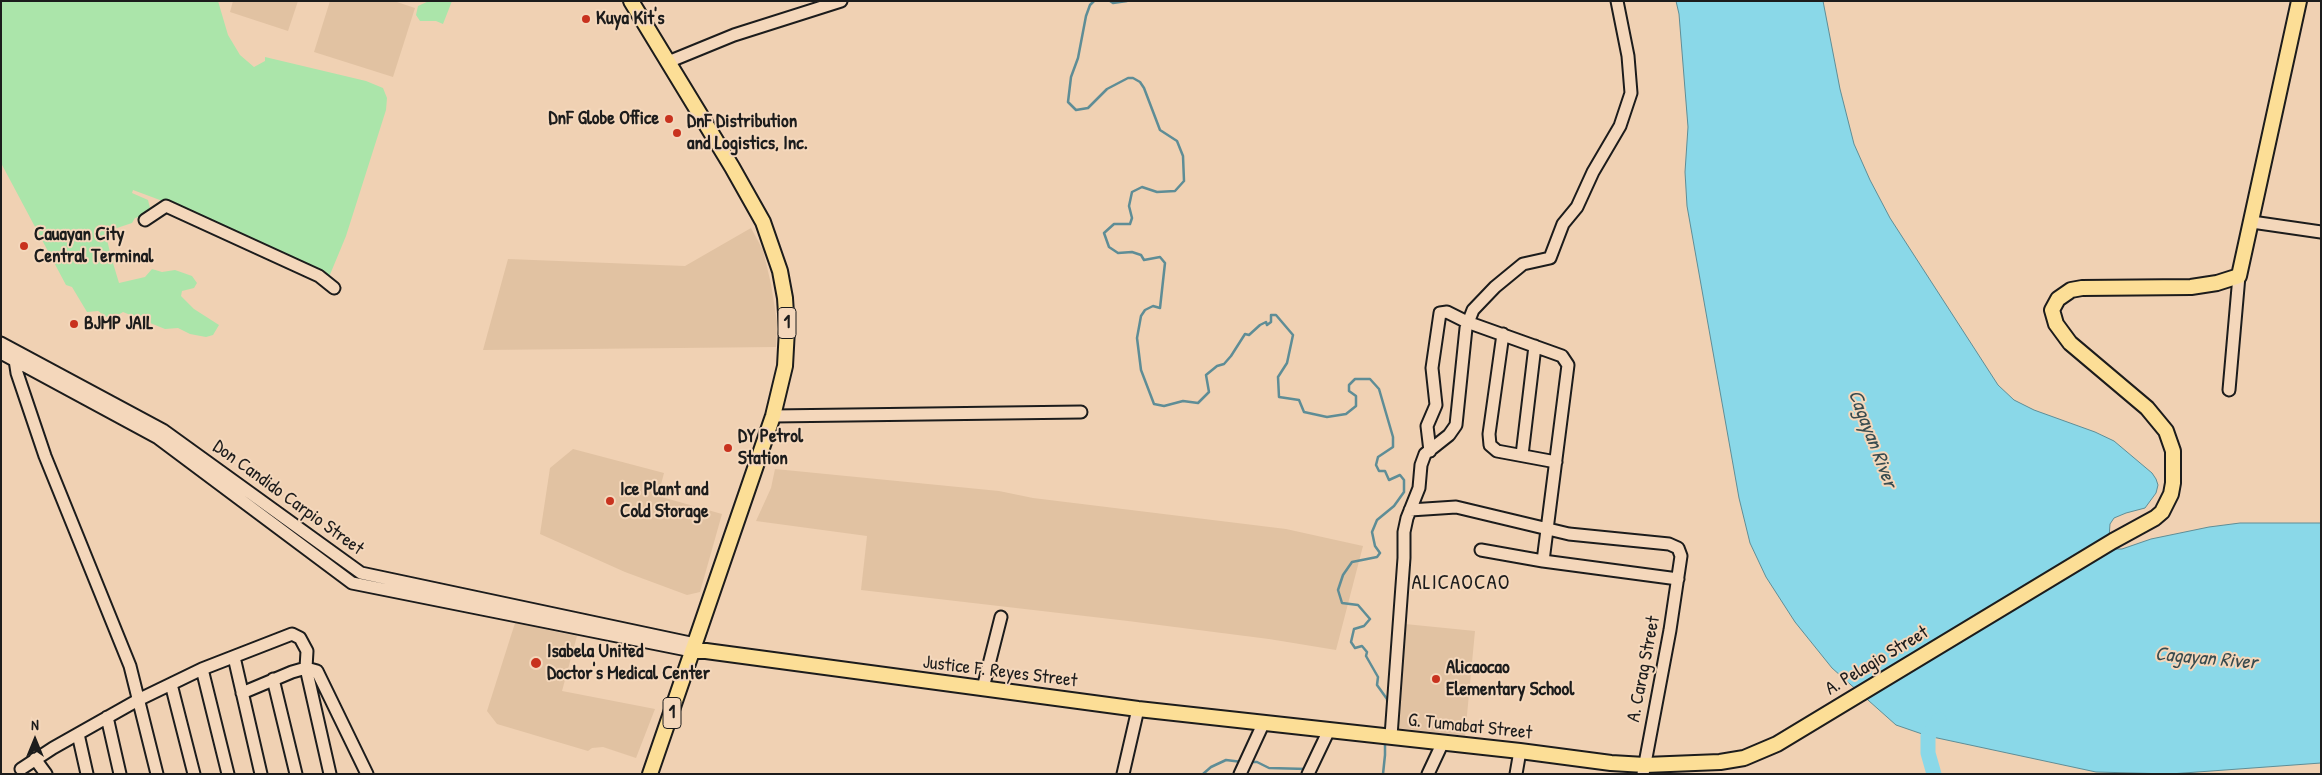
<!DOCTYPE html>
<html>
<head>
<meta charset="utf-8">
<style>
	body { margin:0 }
	#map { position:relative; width:2322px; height:775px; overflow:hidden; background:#f0d1b3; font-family:"Patrick Hand",sans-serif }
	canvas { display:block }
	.frame { position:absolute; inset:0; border:2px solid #1c1c1c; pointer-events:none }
	.north { position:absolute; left:10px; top:715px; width:50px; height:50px; -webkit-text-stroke:4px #f4d7bb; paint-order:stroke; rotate:0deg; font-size:14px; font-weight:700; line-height:20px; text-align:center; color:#1c1c1c }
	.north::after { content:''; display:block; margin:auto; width:18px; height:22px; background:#1c1c1c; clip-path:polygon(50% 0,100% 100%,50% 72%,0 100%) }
</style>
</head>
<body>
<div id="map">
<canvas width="2322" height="775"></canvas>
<div class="frame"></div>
<div class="north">N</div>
</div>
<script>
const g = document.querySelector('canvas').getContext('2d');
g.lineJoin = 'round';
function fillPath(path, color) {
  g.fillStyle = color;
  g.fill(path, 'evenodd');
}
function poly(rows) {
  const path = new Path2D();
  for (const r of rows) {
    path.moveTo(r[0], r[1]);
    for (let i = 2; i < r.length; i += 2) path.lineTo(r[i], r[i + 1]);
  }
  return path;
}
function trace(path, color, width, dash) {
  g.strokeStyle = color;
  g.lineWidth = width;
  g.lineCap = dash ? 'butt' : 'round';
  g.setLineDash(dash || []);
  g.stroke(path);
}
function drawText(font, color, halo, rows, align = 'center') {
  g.font = font + ' "Patrick Hand",sans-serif';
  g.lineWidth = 4;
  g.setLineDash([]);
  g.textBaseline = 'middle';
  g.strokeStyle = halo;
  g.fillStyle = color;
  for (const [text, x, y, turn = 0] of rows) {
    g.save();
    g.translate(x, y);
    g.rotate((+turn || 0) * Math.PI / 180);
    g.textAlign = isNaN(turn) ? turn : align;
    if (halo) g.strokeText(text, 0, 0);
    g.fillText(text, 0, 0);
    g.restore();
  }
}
fillPath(poly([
	[233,1,298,1,288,31,230,12],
	[330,1,394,1,415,8,393,77,314,52],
	[751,228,763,250,771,284,777,322,776,347,483,350,508,259,685,266],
	[573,449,664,473,658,496,722,514,700,592,687,595,625,572,540,534,550,468],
	[775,469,999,491,1033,498,1286,529,1363,546,1336,650,1269,639,1128,621,861,590,867,536,756,521,771,488],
	[515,623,577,636,562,691,655,709,636,758,603,747,592,748,588,751,497,724,487,711],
	[1405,624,1475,631,1465,736,1397,728]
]), '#e1c2a2');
fillPath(poly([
	[1,1,218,1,228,35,240,55,254,67,265,61,265,57,366,81,383,88,387,98,386,110,346,236,329,277,176,206,133,190,132,193,148,200,150,208,143,216,135,218,132,223,105,232,110,252,115,254,113,263,119,283,145,277,152,269,162,272,175,270,192,276,197,283,194,288,182,291,181,296,194,309,219,325,213,335,206,337,190,334,178,328,165,329,123,312,118,315,122,321,117,324,98,311,87,312,72,287,66,285,1,163],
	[429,1,452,1,443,24,436,21,420,21,416,15,418,6]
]), '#abe5aa');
const water = poly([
	[1676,1,1823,1,1840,89,1854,144,1870,180,1890,218,1998,385,2014,400,2034,410,2095,432,2114,441,2152,473,2156,479,2158,485,2156,493,2145,508,2126,513,2114,518,2110,524,2109,538,2116,549,2122,549,2151,539,2209,527,2240,523,2321,523,2321,763,2170,774,2096,772,1928,736,1896,725,1832,668,1795,622,1766,577,1750,543,1739,498,1687,206,1685,172,1688,127,1679,14,1676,1]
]);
fillPath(water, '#8ad8e8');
trace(water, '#5e8d96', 1);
trace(poly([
	[1094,1,1090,5,1086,16,1078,58,1071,77,1068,102,1076,110,1088,108,1107,89,1128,78,1133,78,1140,82,1144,88,1160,130,1177,141,1183,156,1184,181,1175,191,1157,192,1142,187,1132,192,1129,206,1132,218,1130,224,1114,224,1104,233,1109,247,1118,253,1132,252,1141,255,1144,260,1160,257,1165,263,1160,308,1153,306,1145,310,1141,316,1137,338,1141,370,1154,404,1164,406,1183,401,1198,403,1209,392,1206,375,1217,366,1224,364,1231,356,1245,334,1249,335,1260,325,1266,322,1267,325,1271,322,1271,315,1276,315,1293,335,1287,363,1278,377,1279,397,1299,400,1304,412,1327,417,1346,414,1356,406,1356,396,1349,391,1349,385,1355,379,1370,379,1379,389,1393,437,1393,447,1378,457,1376,465,1379,471,1385,471,1389,480,1400,475,1404,480,1404,492,1394,506,1377,520,1372,532,1375,546,1380,553,1377,557,1352,562,1343,575,1338,590,1342,603,1358,605,1370,619,1364,626,1354,629,1351,642,1355,648,1362,646,1367,652,1366,656,1378,677,1377,685,1387,699,1388,710],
	[1110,1,1113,3,1127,1],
	[1250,762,1257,762,1269,768,1307,769],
	[1203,774,1211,767,1226,760,1242,762],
	[1383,774,1385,755,1385,740]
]), '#5e8d96', 2.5);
trace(poly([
	[1934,774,1928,753,1928,736,1939,720]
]), '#8ad8e8', 15);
const minor = poly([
	[668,62,734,35,841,1],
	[145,220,166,206,319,276,334,288],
	[2252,222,2321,232],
	[1503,334,1489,434,1490,445,1497,451,1556,462],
	[1,343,163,430,361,573,695,644],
	[1,353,158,438,352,583,692,651],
	[15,360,17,373,45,456,130,666,157,774],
	[2229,390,2239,276],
	[773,416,1081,412],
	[1430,451,1427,426,1436,405,1432,368,1440,313,1447,312,1467,322,1562,356,1568,365,1543,561,1678,579],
	[1522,455,1535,346],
	[1410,510,1456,507,1569,534,1669,544,1678,548,1681,556,1670,630,1643,774],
	[1481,550,1543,561],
	[234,657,261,774],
	[202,669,228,774],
	[273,679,296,774],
	[171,684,194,774],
	[983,688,1001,617],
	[242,693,292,672,306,668,317,671,367,774],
	[107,717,120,774],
	[78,734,87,774],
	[1391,736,1404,558,1404,532,1407,518,1419,488,1421,465,1425,454,1449,435,1456,425,1466,328,1473,310,1495,287,1523,264,1550,258,1563,224,1577,207,1593,172,1620,126,1631,93,1628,56,1617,1],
	[35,759,46,774],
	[21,769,53,748,138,700,202,669,292,634,300,638,307,651,306,668,330,774],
	[1123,774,1138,709],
	[1240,774,1264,722],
	[1308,774,1329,730],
	[1428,774,1443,742],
	[1516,774,1520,751]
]);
const major = poly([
	[631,1,732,167,763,222,780,271,785,298,787,329,785,366,773,416,650,774],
	[692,651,706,651,1138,709,1520,751,1611,763,1645,765,1720,762,1744,758,1777,744,2113,541,2155,518,2162,512,2171,494,2173,483,2173,451,2166,431,2147,408,2070,343,2056,324,2052,310,2058,299,2071,290,2082,288,2191,287,2217,283,2239,276,2299,1]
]);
trace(minor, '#1c1c1c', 15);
trace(major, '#1c1c1c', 18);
trace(minor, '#f4d7bb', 11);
trace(major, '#fcde96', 14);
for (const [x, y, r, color] of [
	[586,19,5,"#c8321e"],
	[669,119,5,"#c8321e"],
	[677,133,5,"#c8321e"],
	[24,246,5,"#c8321e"],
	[74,324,5,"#c8321e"],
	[728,448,5,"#c8321e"],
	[610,501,5,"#c8321e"],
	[536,663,6,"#c8321e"],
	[1436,679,5,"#c8321e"]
]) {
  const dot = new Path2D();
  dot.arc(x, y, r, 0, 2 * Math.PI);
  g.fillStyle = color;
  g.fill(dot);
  trace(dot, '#f4d7bb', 2);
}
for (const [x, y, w] of [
	[787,323,18],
	[672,713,18]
]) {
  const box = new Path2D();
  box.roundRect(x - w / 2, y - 15.5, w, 31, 4);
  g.fillStyle = '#f4d7bb';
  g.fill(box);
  trace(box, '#1c1c1c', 1);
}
drawText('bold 18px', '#1c1c1c', null, [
	["1",787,323],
	["1",672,713]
]);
drawText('bold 19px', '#1c1c1c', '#f4d7bb', [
	["Kuya Kit's",596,19],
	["DnF Globe Office",659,119,"right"],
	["DnF Distribution",687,122],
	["and Logistics, Inc.",687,144],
	["Cauayan City",34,235],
	["Central Terminal",34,257],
	["BJMP JAIL",84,324],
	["DY Petrol",738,437],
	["Station",738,459],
	["Ice Plant and",620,490],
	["Cold Storage",620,512],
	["Isabela United",547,652],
	["Doctor's Medical Center",547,674],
	["Alicaocao",1446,668],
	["Elementary School",1446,690]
], 'left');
drawText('19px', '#1c1c1c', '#f4d7bb', [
	["Don Candido Carpio Street",288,498,36],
	["A. Pelagio Street",1877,661,-31],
	["A. Carag Street",1644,669,-79],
	["Justice F. Reyes Street",1000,672,7],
	["G. Tumabat Street",1470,727,6]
]);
drawText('italic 20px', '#384b4f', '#f4d7bb', [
	["Cagayan River",1872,439,69],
	["Cagayan River",2206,659,5]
]);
g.letterSpacing = '1px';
drawText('21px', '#1c1c1c', '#f4d7bb', [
	["ALICAOCAO",1461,583]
]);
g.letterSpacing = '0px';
</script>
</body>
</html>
